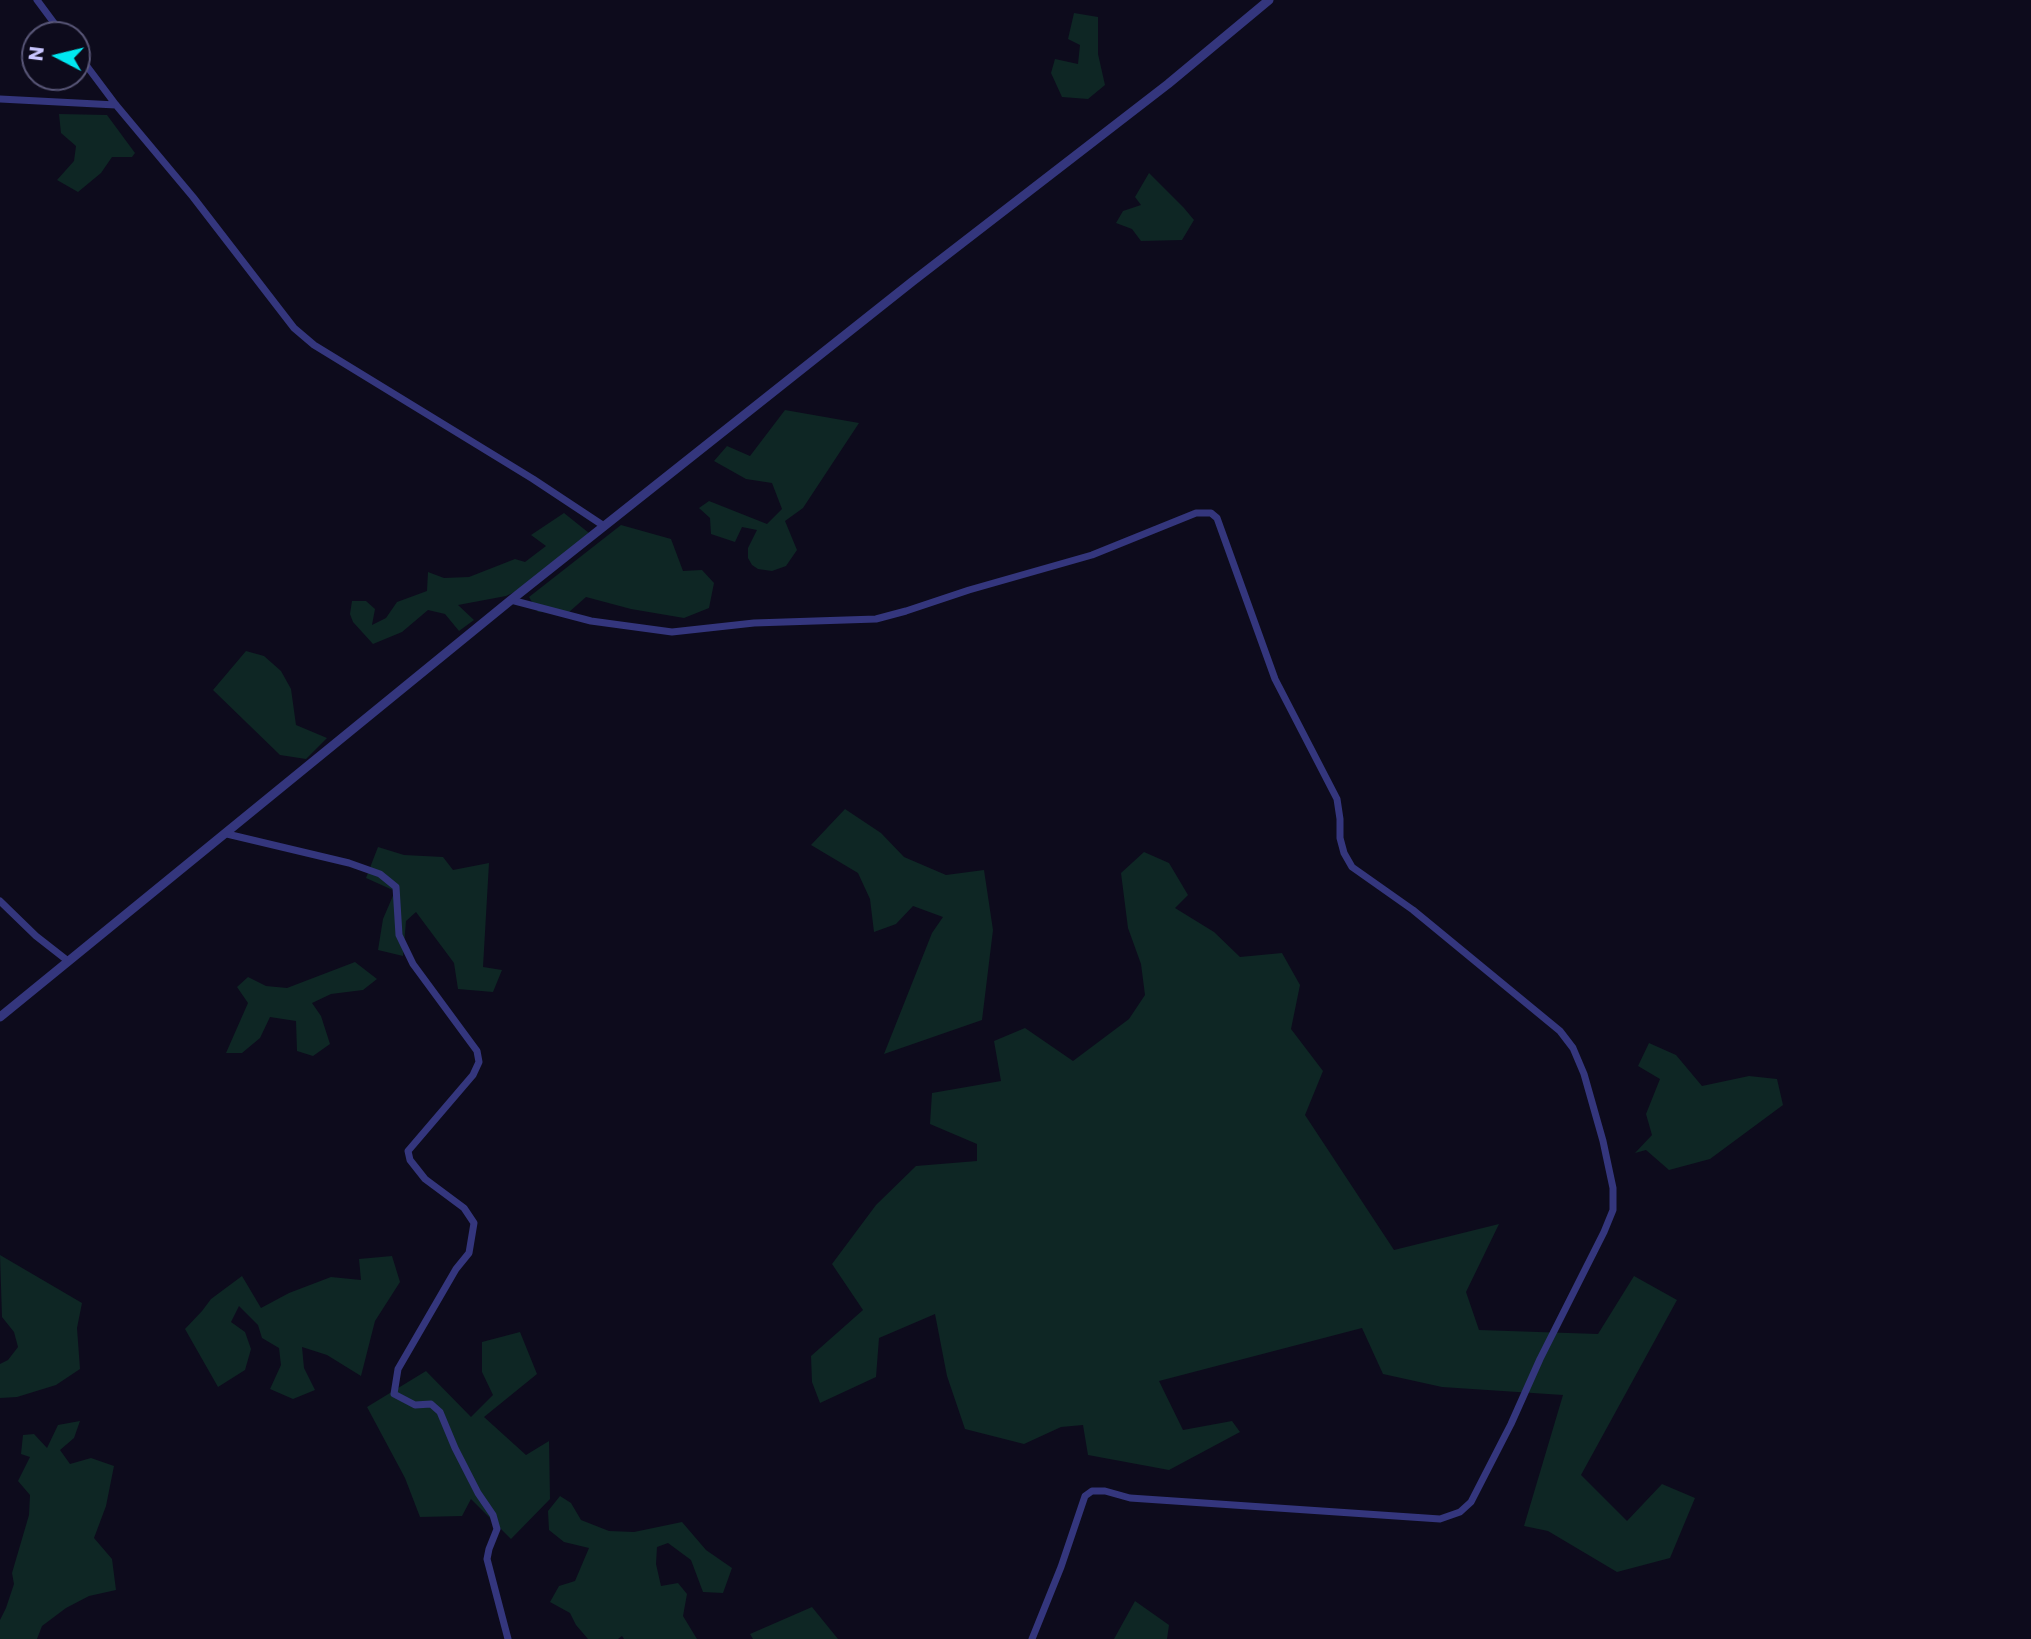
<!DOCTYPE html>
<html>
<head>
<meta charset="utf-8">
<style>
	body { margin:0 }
	#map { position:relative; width:2031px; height:1639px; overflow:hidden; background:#0d0b1c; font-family:Poppins,sans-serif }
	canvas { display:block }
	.north { position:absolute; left:21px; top:21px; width:70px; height:70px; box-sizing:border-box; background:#0d0b1c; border:2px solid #585677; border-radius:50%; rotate:277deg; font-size:19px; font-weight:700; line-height:28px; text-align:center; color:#c9c6ff }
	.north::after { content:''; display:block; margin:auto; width:24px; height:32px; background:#00e8f1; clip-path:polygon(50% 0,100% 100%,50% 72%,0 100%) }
</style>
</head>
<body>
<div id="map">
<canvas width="2031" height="1639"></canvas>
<div class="north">N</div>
</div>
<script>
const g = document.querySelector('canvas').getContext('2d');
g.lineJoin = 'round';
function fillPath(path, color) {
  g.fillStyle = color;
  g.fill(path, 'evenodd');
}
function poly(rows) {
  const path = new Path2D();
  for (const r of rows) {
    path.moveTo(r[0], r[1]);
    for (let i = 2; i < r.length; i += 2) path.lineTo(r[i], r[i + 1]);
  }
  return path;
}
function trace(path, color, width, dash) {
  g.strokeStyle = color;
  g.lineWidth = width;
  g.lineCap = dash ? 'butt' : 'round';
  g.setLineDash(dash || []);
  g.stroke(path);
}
fillPath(poly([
	[1074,13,1098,17,1098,54,1105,85,1088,99,1062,97,1051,73,1055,59,1078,64,1080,45,1068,39],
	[59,114,107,115,135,153,132,157,112,157,101,173,78,192,57,180,74,161,76,146,61,133],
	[1149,173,1184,208,1194,220,1182,240,1141,241,1132,229,1116,223,1123,211,1141,205,1135,197],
	[785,410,859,423,803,508,785,521,797,550,786,566,772,571,758,569,752,565,748,558,748,548,757,530,742,527,735,542,711,534,710,518,699,508,709,501,767,524,782,509,772,483,746,479,714,461,727,446,750,456],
	[564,513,589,533,534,583,506,596,458,605,474,620,459,631,445,614,428,610,402,632,373,644,353,622,350,614,352,601,366,601,375,609,372,625,386,618,397,602,427,591,428,572,444,578,469,577,515,559,525,562,546,546,531,535],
	[621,525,671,539,683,571,702,570,714,583,709,608,684,618,631,609,586,597,568,613,538,612,529,597],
	[246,651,264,656,281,671,291,689,296,725,327,738,306,759,280,755,213,690],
	[845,809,881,833,904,857,946,875,984,870,993,930,982,1020,884,1054,932,933,943,917,913,906,896,924,874,932,870,899,858,873,811,845],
	[378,847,404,855,443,857,453,870,489,863,483,967,502,970,493,992,458,989,454,963,416,912,406,921,403,956,378,950,383,919,395,891,366,878],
	[1144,852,1169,863,1188,895,1175,908,1214,932,1240,957,1282,953,1300,985,1291,1029,1323,1071,1305,1115,1394,1250,1499,1224,1466,1292,1479,1330,1598,1334,1634,1276,1677,1300,1581,1475,1627,1521,1662,1484,1695,1498,1670,1558,1617,1572,1548,1531,1524,1526,1563,1395,1442,1387,1383,1374,1362,1328,1159,1381,1183,1430,1232,1421,1240,1432,1169,1470,1088,1455,1083,1425,1061,1427,1024,1444,965,1429,947,1376,935,1314,879,1338,876,1377,820,1403,812,1382,811,1356,863,1310,832,1264,876,1205,916,1166,977,1161,977,1144,930,1124,932,1093,1001,1081,994,1041,1025,1028,1073,1061,1129,1019,1145,995,1141,964,1128,928,1121,873],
	[355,962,377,979,363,990,331,994,312,1003,321,1016,330,1044,313,1056,297,1051,296,1021,270,1017,260,1038,242,1053,226,1053,248,1003,237,987,248,977,266,986,287,988],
	[1649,1043,1676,1055,1702,1086,1749,1076,1777,1079,1783,1105,1710,1159,1669,1170,1646,1150,1635,1153,1652,1135,1646,1114,1660,1079,1638,1066],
	[0,1255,82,1303,77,1328,80,1369,56,1385,17,1397,0,1398,0,1364,8,1360,18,1347,14,1332,2,1317],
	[392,1256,400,1282,375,1321,361,1376,327,1355,302,1347,304,1368,315,1390,293,1399,270,1389,281,1365,279,1348,262,1338,258,1325,239,1306,231,1322,245,1332,251,1349,245,1370,218,1387,185,1329,202,1311,211,1299,242,1276,261,1308,289,1293,331,1277,361,1280,359,1259],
	[520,1332,537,1374,484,1417,526,1455,549,1441,550,1499,511,1539,471,1499,462,1516,420,1517,405,1478,367,1407,426,1371,471,1417,493,1395,482,1372,482,1342],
	[80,1421,74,1438,60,1450,70,1464,91,1458,114,1466,106,1506,94,1538,112,1559,116,1590,89,1596,66,1608,42,1626,37,1639,0,1639,0,1620,6,1608,14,1584,12,1573,29,1515,30,1495,18,1481,30,1457,21,1454,23,1435,34,1434,47,1448,58,1425],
	[560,1496,571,1503,581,1520,609,1531,634,1532,682,1522,706,1550,732,1568,723,1593,703,1592,691,1560,668,1543,657,1547,656,1564,661,1586,678,1583,687,1594,683,1616,697,1639,624,1639,622,1636,618,1639,588,1639,576,1625,570,1613,550,1602,559,1586,575,1581,589,1548,564,1542,549,1530,548,1511],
	[1135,1601,1169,1625,1167,1639,1114,1639],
	[812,1607,838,1639,753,1639,750,1634]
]), '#0e2624');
trace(poly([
	[37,0,63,35],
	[77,53,116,105,193,197,294,328,314,345,533,479,604,526],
	[0,99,116,105],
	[511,600,591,621,672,632,754,623,876,619,906,611,969,590,1092,555,1196,513,1211,513,1217,518,1275,679,1337,799,1340,819,1340,838,1344,853,1352,867,1413,910,1560,1031,1573,1048,1584,1074,1603,1141,1613,1188,1613,1210,1604,1232,1540,1359,1511,1424,1471,1502,1460,1512,1440,1519,1130,1498,1105,1491,1092,1491,1085,1496,1061,1567,1032,1639],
	[227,834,349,863,380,874,396,887,399,935,413,964,477,1051,479,1062,473,1075,408,1151,410,1160,425,1179,464,1208,474,1223,469,1253,456,1269,398,1369,394,1394,415,1405,431,1404,440,1412,455,1448,478,1493,493,1515,497,1529,489,1549,487,1559,508,1639],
	[0,901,36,936,68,961]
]), '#34367d', 7);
trace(poly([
	[0,1017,511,600,913,281,1168,84,1269,0]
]), '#34367d', 9);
</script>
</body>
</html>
